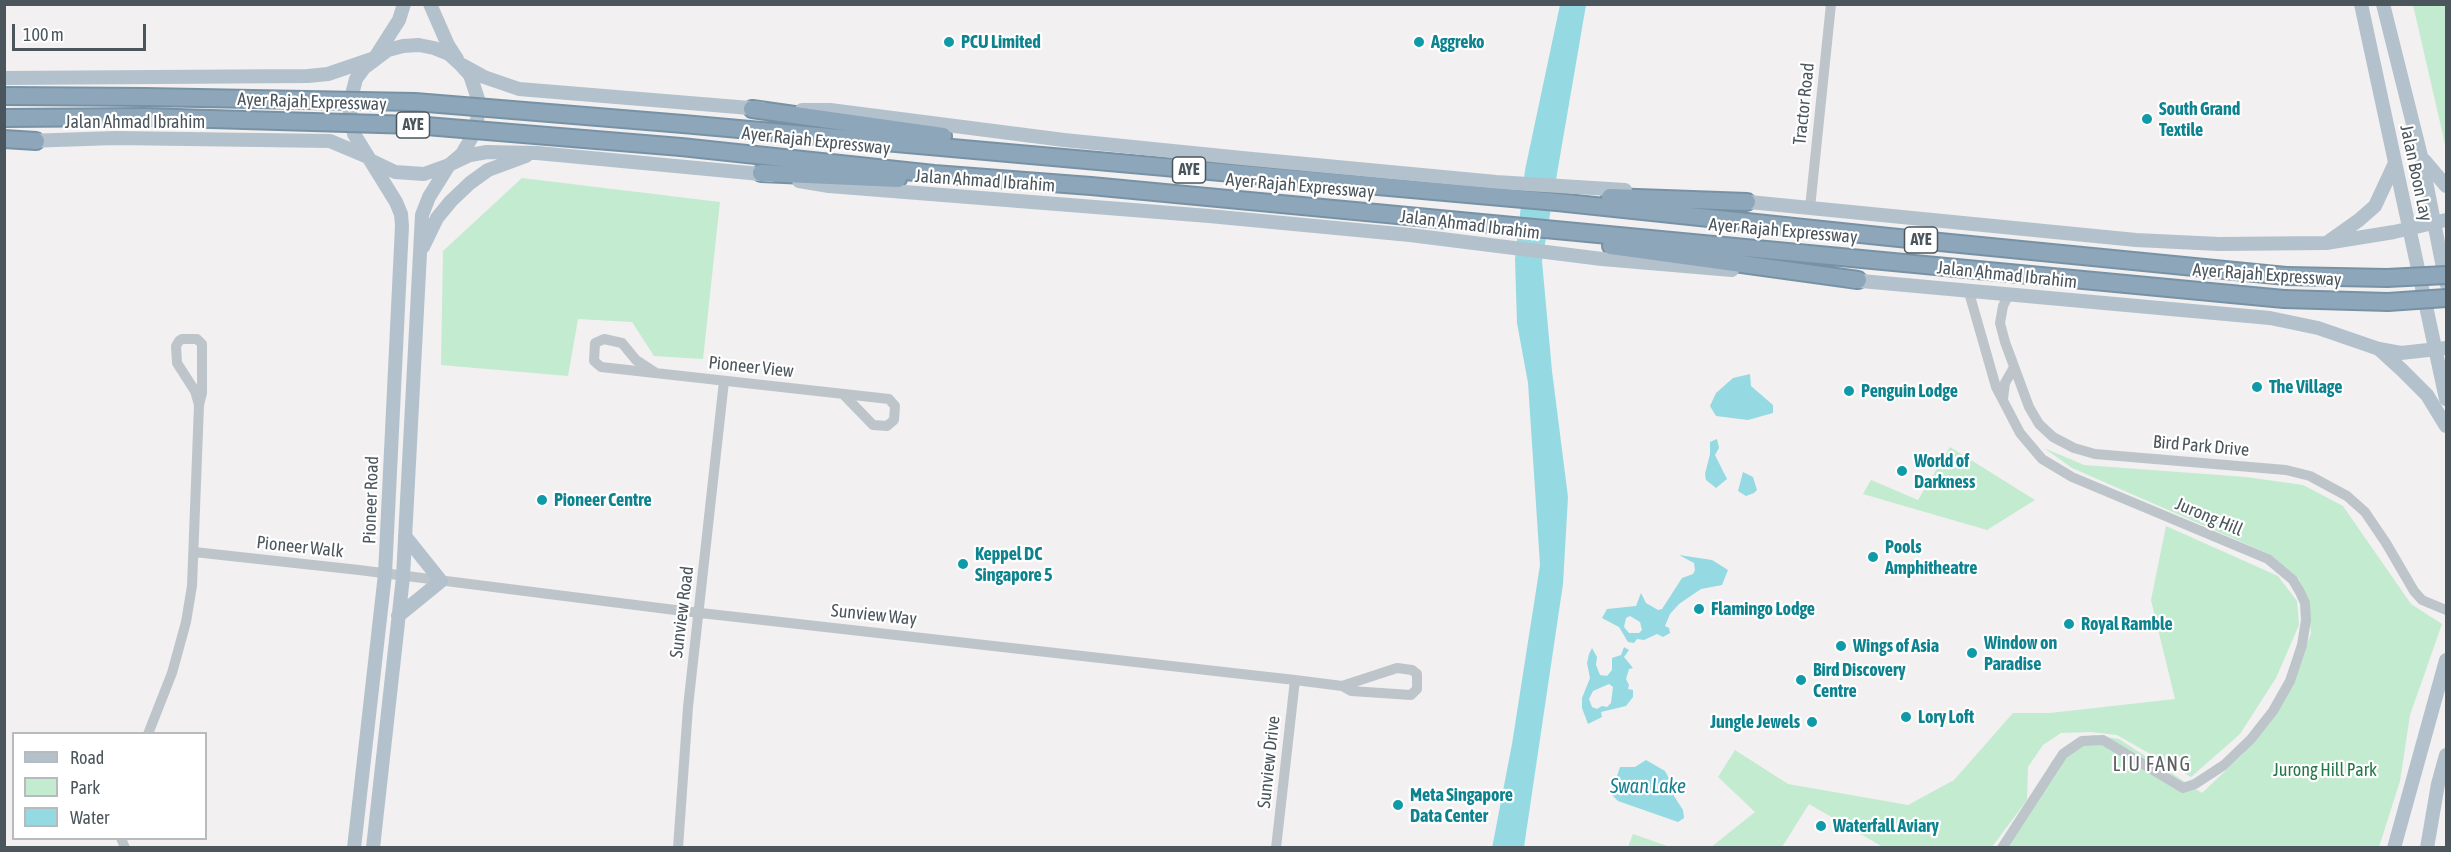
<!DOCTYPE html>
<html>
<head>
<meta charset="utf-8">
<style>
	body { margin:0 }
	#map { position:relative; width:2451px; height:852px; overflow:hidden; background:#f2f0f0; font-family:"Asap Condensed",sans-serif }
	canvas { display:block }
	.frame { position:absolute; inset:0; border:6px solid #4a555c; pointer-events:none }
	.legend { position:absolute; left:12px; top:732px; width:195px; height:108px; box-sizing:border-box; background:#fff; border:2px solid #b7bbbe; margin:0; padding:8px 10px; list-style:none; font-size:18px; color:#4a555c }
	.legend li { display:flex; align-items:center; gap:12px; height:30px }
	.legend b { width:30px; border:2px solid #b7bbbe }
	.scale { position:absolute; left:12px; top:24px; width:134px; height:27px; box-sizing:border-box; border:3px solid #4a555c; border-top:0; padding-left:8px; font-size:18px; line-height:21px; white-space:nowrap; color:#4a555c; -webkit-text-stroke:4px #fff; paint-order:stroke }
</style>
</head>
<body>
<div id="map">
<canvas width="2451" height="852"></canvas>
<div class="frame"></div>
<ul class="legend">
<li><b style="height:8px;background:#b3c1cc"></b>Road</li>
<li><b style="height:16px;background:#c3ebcf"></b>Park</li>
<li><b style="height:16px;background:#95dae3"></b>Water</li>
</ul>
<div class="scale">100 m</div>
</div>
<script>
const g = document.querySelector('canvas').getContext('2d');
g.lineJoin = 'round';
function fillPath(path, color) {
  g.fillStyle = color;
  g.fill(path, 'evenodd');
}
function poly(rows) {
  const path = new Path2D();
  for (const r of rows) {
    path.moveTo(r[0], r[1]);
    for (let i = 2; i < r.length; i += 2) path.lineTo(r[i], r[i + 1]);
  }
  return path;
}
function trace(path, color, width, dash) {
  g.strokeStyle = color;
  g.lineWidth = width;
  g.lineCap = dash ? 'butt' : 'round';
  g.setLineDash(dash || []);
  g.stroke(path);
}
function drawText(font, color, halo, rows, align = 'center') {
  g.font = font + ' "Asap Condensed",sans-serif';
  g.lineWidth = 4.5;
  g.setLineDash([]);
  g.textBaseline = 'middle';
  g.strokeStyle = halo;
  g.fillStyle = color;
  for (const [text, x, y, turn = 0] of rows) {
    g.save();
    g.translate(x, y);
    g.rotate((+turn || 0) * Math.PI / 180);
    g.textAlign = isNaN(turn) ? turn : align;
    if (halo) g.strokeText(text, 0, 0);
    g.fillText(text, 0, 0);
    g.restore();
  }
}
fillPath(poly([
	[2413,5,2446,5,2446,144,2445,144],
	[522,178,720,202,703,359,654,356,632,322,578,319,568,376,441,365,443,251],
	[1950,447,2035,500,1987,530,1863,494,1871,480,1918,500],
	[2044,448,2084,465,2246,477,2303,485,2343,506,2411,604,2442,624,2410,715,2400,781,2379,847,1998,848,2032,800,2052,761,2070,743,2093,735,2119,739,2202,793,2243,754,2295,679,2311,633,2308,602,2299,579,2269,554,2072,468],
	[2166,526,2278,576,2297,601,2299,625,2276,678,2240,734,2191,777,2117,735,2091,732,2061,733,2043,745,2028,767,2027,800,1992,847,1883,847,1809,804,1782,847,1710,848,1755,812,1718,777,1735,750,1788,784,1908,805,1954,780,2013,713,2050,713,2175,699,2151,600],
	[1633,834,1670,847,1628,847]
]), '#c3ebcf');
fillPath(poly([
	[1560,5,1586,5,1542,261,1552,371,1568,497,1563,584,1524,847,1492,848,1512,744,1540,565,1528,383,1517,323,1515,259,1525,170],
	[1750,374,1751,386,1773,405,1773,413,1748,420,1716,416,1710,406,1716,393,1733,378],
	[1717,439,1719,448,1715,455,1727,479,1716,488,1706,480,1705,474,1710,454,1710,442],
	[1743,472,1753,477,1757,490,1754,493,1746,496,1738,491],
	[1679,555,1712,560,1728,570,1722,585,1701,589,1679,604,1670,614,1665,626,1669,628,1670,633,1663,637,1657,634,1644,640,1637,639,1634,643,1628,642,1619,627,1602,618,1607,609,1636,606,1641,593,1646,603,1658,610,1662,609,1682,578,1693,574,1695,570,1694,563],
	[1630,616,1640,622,1642,630,1639,633,1629,633,1624,627,1626,618],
	[1624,647,1629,650,1624,657,1633,668,1629,669,1626,679,1629,685,1628,689,1633,690,1633,697,1626,706,1601,712,1602,717,1588,724,1582,708,1582,698,1590,678,1587,663,1589,654,1592,648,1597,657,1596,665,1600,675,1607,676,1612,670,1612,658,1621,655],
	[1609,684,1613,687,1611,703,1607,707,1602,706,1597,709,1592,707,1589,699,1593,691],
	[1646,760,1665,771,1671,782,1674,796,1683,810,1684,818,1678,822,1618,801,1611,794,1620,767,1635,767]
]), '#95dae3');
const highway = poly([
	[4,96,145,97],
	[752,109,943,136],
	[4,118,143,117],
	[683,124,1557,202,1889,237,2286,276],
	[4,139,36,141],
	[681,147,934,174,1091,186,2284,299],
	[761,173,898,179],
	[1610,197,1747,202],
	[1611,246,1858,280]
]);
trace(highway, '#7892a5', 20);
trace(poly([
	[1810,208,1831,4],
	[1968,289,1996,387,2020,433,2042,459,2072,477,2268,559,2293,580,2300,592,2305,603,2306,620,2302,645,2290,681,2273,711,2251,739,2224,765,2195,784,2183,788,2103,740,2082,741,2063,754,2002,848],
	[2009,294,2003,306,2000,323,2005,342,2029,407,2039,424,2053,437,2074,448,2095,454,2286,470,2310,476,2347,496,2365,512,2386,543,2414,591,2422,600,2446,610],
	[656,373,636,360,622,343,604,339,595,343,594,361,601,367,889,399,895,406,894,420,887,426,873,425,843,394],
	[2003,399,2005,383,2013,369],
	[194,552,359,570,683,611,1295,680,1342,686,1351,691,1411,695,1417,689,1417,674,1412,670,1397,668,1342,686],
	[148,734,172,673,186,622,192,586,199,405,202,393,202,344,197,339,182,339,179,341,176,346,177,363,195,391,199,405],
	[121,838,125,848],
	[678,848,688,707,724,381],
	[1276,848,1295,680]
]), '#bdc5cb', 10);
trace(poly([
	[430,4,448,45,457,59],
	[2361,4,2446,399],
	[2383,4,2421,156,2446,283],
	[376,56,399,20,404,4],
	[462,65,484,77,519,89,762,109],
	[4,78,308,76,328,74,372,59],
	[802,110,830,110,1064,140,1242,158,1496,182,1625,190],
	[27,141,115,138,330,141,368,157],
	[2424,160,2446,186],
	[451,164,470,155,487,152,537,153,771,175],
	[799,181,829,186,1209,216,1410,235,1602,259,1732,270],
	[1739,201,2136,240,2219,244,2326,243,2394,232,2446,220],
	[2328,242,2359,220,2375,206,2395,163],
	[423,247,437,218,451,201,470,183,488,170,526,156],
	[1850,280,2270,318,2318,328,2379,349,2401,353,2446,348],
	[2379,349,2402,370,2427,395,2446,426],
	[398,616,441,581,405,536],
	[354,848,385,574,402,226,401,214,396,202,354,134,349,106,356,79,364,68,388,50,403,46,419,45,434,48,449,54,460,64,470,75,479,102,476,130,462,154,449,165,424,174,395,172,372,161],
	[373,848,403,577,422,215,429,197,449,165],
	[2394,848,2446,660],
	[2427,848,2438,784,2446,755]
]), '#b3c1cc', 14);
trace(highway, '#8da6ba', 16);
const highwayBridge = poly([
	[145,97,415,102,683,124],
	[143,117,414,125,681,147],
	[2286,276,2387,278,2446,275],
	[2284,299,2388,302,2446,298]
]);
trace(highwayBridge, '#7892a5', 20, []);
trace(highwayBridge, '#8da6ba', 16);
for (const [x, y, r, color] of [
	[949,42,6,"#0f9aa8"],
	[1419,42,6,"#0f9aa8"],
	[2147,119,6,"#0f9aa8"],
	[2257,387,6,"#0f9aa8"],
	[1849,391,6,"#0f9aa8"],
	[1902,471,6,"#0f9aa8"],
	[542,500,6,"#0f9aa8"],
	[1873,557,6,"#0f9aa8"],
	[963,564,6,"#0f9aa8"],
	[1699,609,6,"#0f9aa8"],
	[2069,624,6,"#0f9aa8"],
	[1841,646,6,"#0f9aa8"],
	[1972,653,6,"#0f9aa8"],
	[1801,680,6,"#0f9aa8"],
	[1906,717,6,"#0f9aa8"],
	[1812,722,6,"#0f9aa8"],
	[1398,805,6,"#0f9aa8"],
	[1821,826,6,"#0f9aa8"]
]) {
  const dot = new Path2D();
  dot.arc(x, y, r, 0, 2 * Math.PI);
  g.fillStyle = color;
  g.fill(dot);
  trace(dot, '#fff', 2);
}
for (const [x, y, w] of [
	[413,125,33],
	[1189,170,33],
	[1921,240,33]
]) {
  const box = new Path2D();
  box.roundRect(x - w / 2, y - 13, w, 26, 4.5);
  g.fillStyle = '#fff';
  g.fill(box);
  trace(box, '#4a555c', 1.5);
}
drawText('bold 16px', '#4a555c', null, [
	["AYE",413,125],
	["AYE",1189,170],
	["AYE",1921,240]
]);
drawText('bold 18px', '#0d838f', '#fff', [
	["PCU Limited",961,42],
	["Aggreko",1431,42],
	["South Grand",2159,109],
	["Textile",2159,130],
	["The Village",2269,387],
	["Penguin Lodge",1861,391],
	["World of",1914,461],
	["Darkness",1914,482],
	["Pioneer Centre",554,500],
	["Pools",1885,547],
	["Amphitheatre",1885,568],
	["Keppel DC",975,554],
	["Singapore 5",975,575],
	["Flamingo Lodge",1711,609],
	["Royal Ramble",2081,624],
	["Window on",1984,643],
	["Paradise",1984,664],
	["Wings of Asia",1853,646],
	["Bird Discovery",1813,670],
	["Centre",1813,691],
	["Lory Loft",1918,717],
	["Jungle Jewels",1800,722,"right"],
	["Meta Singapore",1410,795],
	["Data Center",1410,816],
	["Waterfall Aviary",1833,826]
], 'left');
drawText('18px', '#4a555c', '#fff', [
	["Ayer Rajah Expressway",312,102,2],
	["Tractor Road",1804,104,-84],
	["Jalan Ahmad Ibrahim",135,122],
	["Ayer Rajah Expressway",816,141,6],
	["Jalan Boon Lay",2416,173,78],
	["Jalan Ahmad Ibrahim",985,181,4],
	["Ayer Rajah Expressway",1300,186,5],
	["Jalan Ahmad Ibrahim",1470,225,7],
	["Ayer Rajah Expressway",1783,231,5],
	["Jalan Ahmad Ibrahim",2007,275,6],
	["Ayer Rajah Expressway",2267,275,4],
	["Pioneer View",751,367,6],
	["Bird Park Drive",2201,446,5],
	["Pioneer Road",371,500,-88],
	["Jurong Hill",2209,517,23],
	["Pioneer Walk",300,547,6],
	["Sunview Road",682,612,-83],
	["Sunview Way",874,615,6],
	["Sunview Drive",1269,762,-84]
]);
drawText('18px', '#217745', '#fff', [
	["Jurong Hill Park",2325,770]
]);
g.letterSpacing = '1.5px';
drawText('20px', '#5d6164', '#fff', [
	["LIU FANG",2152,765]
]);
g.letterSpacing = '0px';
drawText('italic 20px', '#1a8190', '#fff', [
	["Swan Lake",1648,787]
]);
</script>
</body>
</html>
